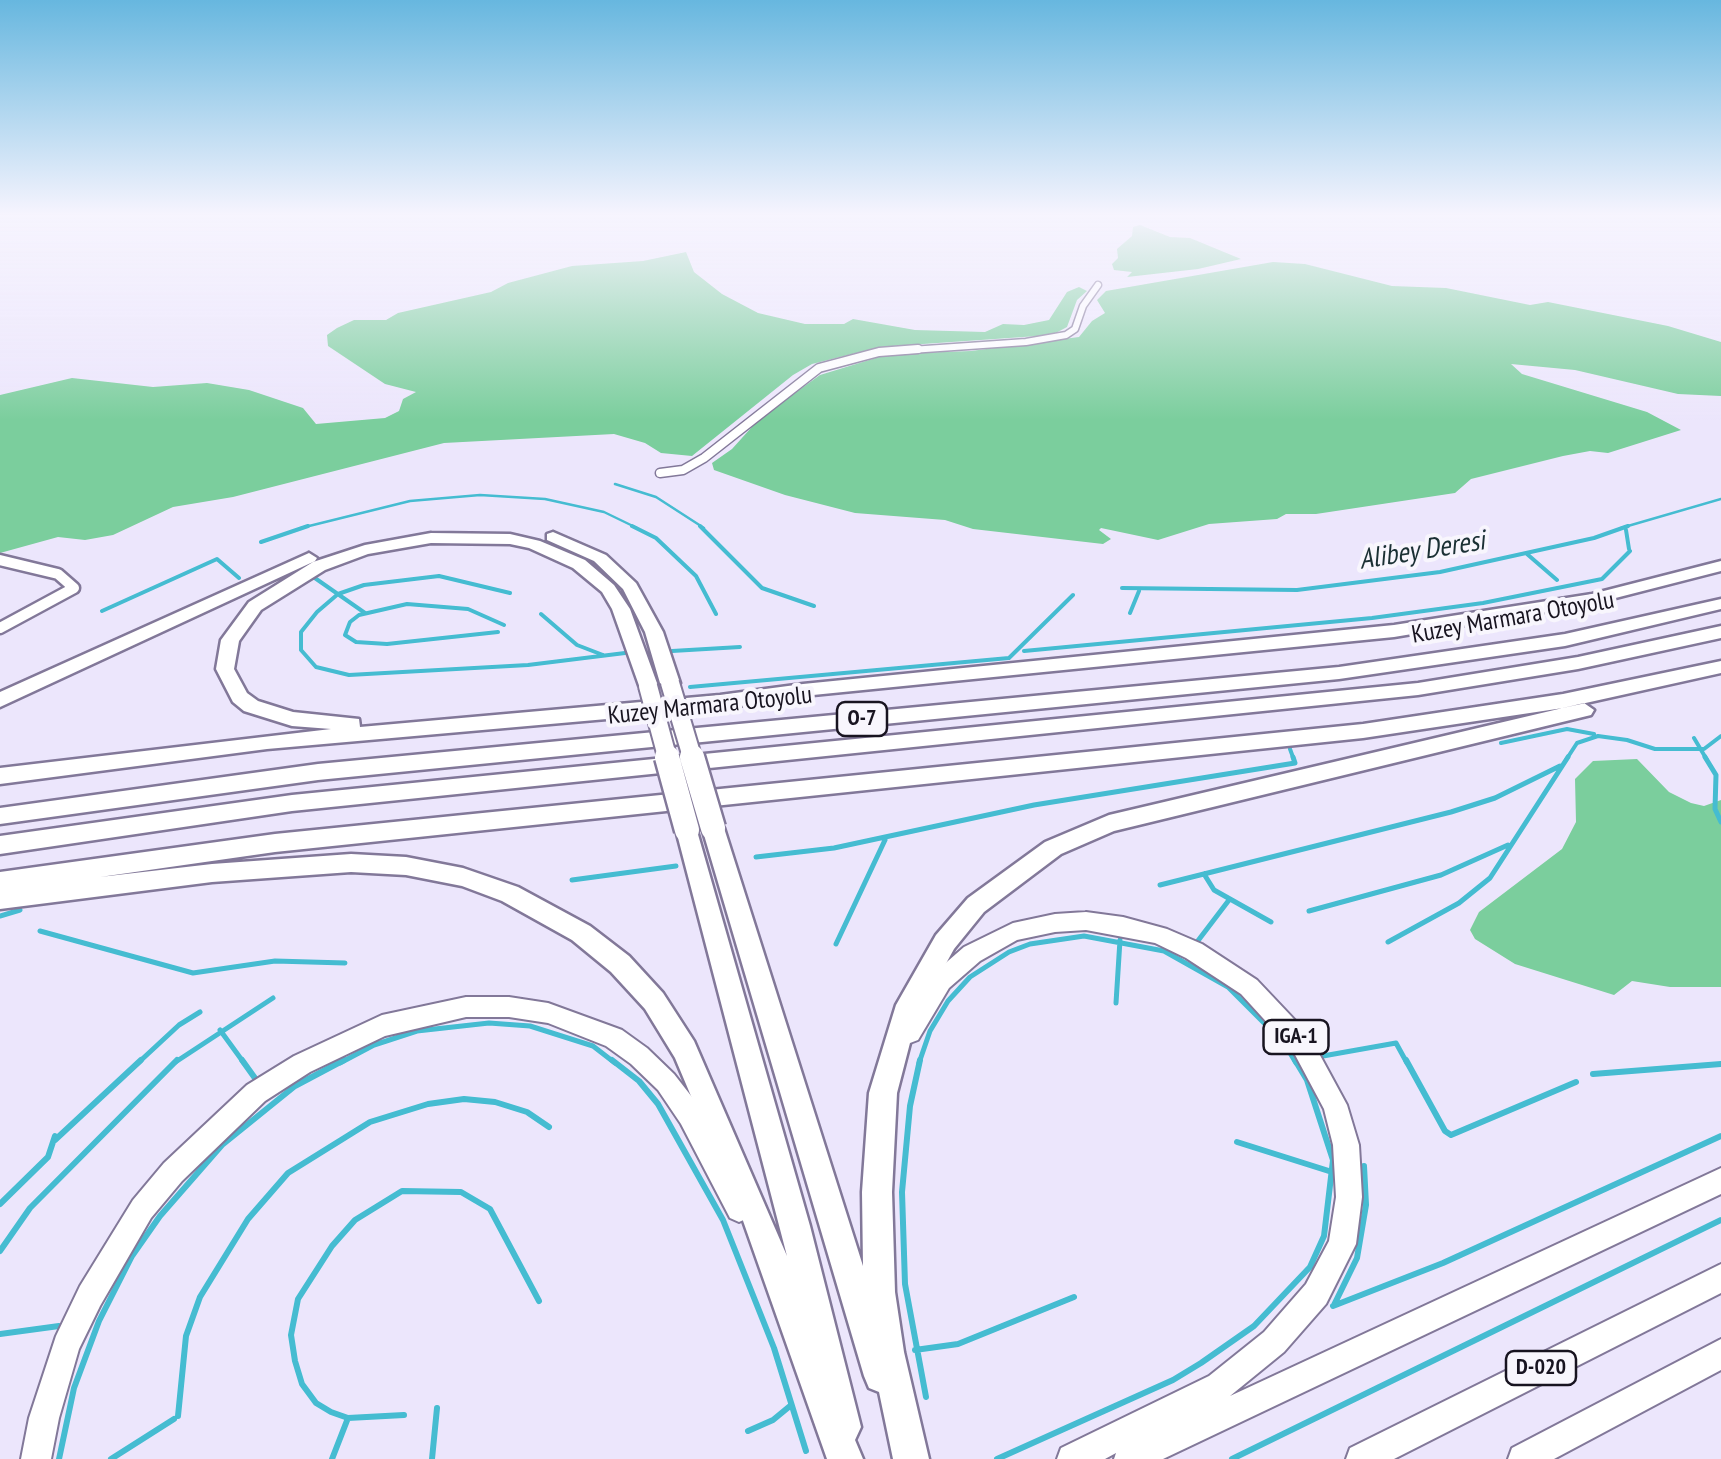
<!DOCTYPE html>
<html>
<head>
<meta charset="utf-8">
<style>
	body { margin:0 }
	canvas { display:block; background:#ece6fc }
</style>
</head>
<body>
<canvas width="1721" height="1459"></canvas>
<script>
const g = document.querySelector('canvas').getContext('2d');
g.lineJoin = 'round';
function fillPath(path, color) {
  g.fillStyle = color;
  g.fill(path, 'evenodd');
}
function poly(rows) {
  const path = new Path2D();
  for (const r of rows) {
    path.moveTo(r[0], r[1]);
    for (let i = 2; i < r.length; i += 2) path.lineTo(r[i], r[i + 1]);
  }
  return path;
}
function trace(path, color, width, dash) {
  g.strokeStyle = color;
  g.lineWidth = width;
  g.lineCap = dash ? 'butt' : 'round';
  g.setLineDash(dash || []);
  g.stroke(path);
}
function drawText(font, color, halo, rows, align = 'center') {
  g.font = font + ' "PT Sans Narrow",sans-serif';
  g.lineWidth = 8;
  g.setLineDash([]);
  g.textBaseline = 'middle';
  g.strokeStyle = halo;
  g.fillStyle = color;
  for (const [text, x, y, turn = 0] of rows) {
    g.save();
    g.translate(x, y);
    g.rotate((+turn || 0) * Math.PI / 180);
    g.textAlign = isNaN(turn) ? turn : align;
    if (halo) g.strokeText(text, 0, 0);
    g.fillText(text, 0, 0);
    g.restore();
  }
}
fillPath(poly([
	[1140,225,1170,237,1190,238,1241,259,1198,269,1127,277,1132,272,1114,270,1112,264,1118,258,1117,249,1132,236,1133,227],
	[686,252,694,272,722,294,758,313,805,324,844,324,853,319,915,330,985,332,1003,324,1024,325,1049,320,1067,292,1079,287,1087,291,1077,300,1067,327,1052,335,880,347,812,364,793,375,692,456,661,453,645,443,614,434,444,443,233,497,173,507,113,535,85,540,58,537,0,553,0,395,72,378,153,387,207,383,249,390,303,408,316,424,385,418,399,411,403,399,416,392,385,384,328,346,327,335,337,328,354,320,386,320,398,313,491,292,508,283,572,266,643,261],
	[1273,262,1305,264,1392,286,1446,288,1530,305,1548,302,1668,326,1721,342,1721,396,1678,394,1575,370,1511,364,1522,374,1647,412,1681,430,1608,453,1590,451,1563,456,1471,479,1455,493,1316,514,1286,514,1277,519,1209,524,1158,540,1101,528,1099,530,1111,539,1103,544,973,529,945,520,855,513,785,495,714,470,712,463,732,449,760,418,820,375,889,354,971,351,1079,337,1092,321,1105,313,1097,300,1106,291],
	[1637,759,1669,792,1691,803,1704,806,1721,800,1721,987,1670,987,1632,981,1614,995,1515,964,1475,939,1470,930,1479,912,1562,849,1576,822,1575,779,1593,761]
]), '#7bce9d');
trace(poly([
	[615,484,656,497,704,528],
	[301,528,410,501,480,495,545,499,604,512,637,528],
	[1621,528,1721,499]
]), '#45bcd1', 2.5);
trace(poly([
	[632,526,656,538,696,576,716,614],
	[700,526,762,588,814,606],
	[1626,530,1629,549],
	[261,542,308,526],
	[1527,554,1557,580],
	[312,576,365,613],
	[1122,588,1297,590,1440,572,1594,538,1628,526],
	[510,593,439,576,364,585,338,594,317,612,301,632,301,650,316,667,349,675,528,665,625,653],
	[102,611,217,559,239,578],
	[1130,613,1139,591],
	[541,614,577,645,603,655],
	[498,632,387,644,356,642,345,635,350,622,359,615,407,604,468,609,504,625],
	[672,651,740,647],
	[1024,651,1372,618,1483,603,1602,579,1630,551],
	[690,687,1009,658,1073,595],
	[1694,738,1707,760],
	[1627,740,1655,749,1704,749,1721,736],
	[1501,743,1567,729,1594,734],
	[1290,749,1294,760],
	[1566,760,1577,743,1598,736,1627,740]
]), '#45bcd1', 4);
trace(poly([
	[1705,757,1716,775,1715,809,1721,822],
	[756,857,834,848,1034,805,1295,763,1293,757],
	[1204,874,1214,890,1271,922],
	[572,880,676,866],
	[1160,885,1451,812,1495,798,1560,766],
	[1309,911,1441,875,1508,845],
	[0,916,20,910],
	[40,931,193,973,275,961,345,963],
	[1197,942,1229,900],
	[1388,942,1459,903,1490,878,1568,757],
	[836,944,885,840],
	[1116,1003,1120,940],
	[220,1030,244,1063],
	[1323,1056,1396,1043,1407,1063],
	[138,1063,179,1025,200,1012],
	[174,1063,273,998],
	[340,1063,374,1045,417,1031,489,1023,530,1026,593,1046,615,1063],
	[919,1063,930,1031,948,1001,970,977,1009,952,1030,944,1084,936,1164,951,1228,987,1284,1043,1296,1063]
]), '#45bcd1', 5);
trace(poly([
	[242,1060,257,1081],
	[612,1060,639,1081,658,1104,723,1220,774,1348,806,1451],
	[920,1060,910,1106,902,1192,905,1284,926,1397],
	[1406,1060,1445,1131,1451,1135,1576,1082],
	[1593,1074,1721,1064],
	[55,1140,141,1060],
	[1237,1142,1332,1172],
	[0,1204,48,1157,55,1136],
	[0,1251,30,1208,177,1060],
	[1334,1305,1357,1258,1366,1205,1364,1166],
	[1333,1306,1443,1263,1721,1136],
	[0,1334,59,1326],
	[915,1350,958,1344,1074,1297],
	[404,1415,348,1418,331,1412,316,1403,302,1384,295,1361,291,1335,298,1299,332,1246,355,1220,402,1191,461,1192,490,1209,539,1301],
	[178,1416,186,1336,200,1297,248,1219,288,1173,370,1122,428,1104,464,1099,495,1102,527,1112,549,1127],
	[748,1431,773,1420,790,1406],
	[59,1459,74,1388,99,1321,132,1256,160,1216,222,1145,295,1086,344,1060],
	[111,1459,174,1419],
	[332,1459,348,1418],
	[432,1459,437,1408],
	[997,1459,1173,1380,1201,1363,1254,1326,1310,1267,1324,1236,1333,1160,1307,1080,1295,1060],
	[1232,1459,1721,1220]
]), '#45bcd1', 6);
const minorFar2 = poly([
	[882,352,1026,342,1066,335,1075,329,1083,306,1098,285]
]);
const minorFar1 = poly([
	[660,473,683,470,704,458,819,368,879,352,918,349]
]);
const minor = poly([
	[0,560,58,574,74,588,0,628]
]);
const trunk = poly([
	[1086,912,1123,917,1167,929,1202,944,1257,980,1309,1035,1347,1105,1359,1145,1362,1197,1356,1244,1326,1304,1284,1352,1230,1396,1721,1168,1721,1194,1163,1459,1114,1459,1116,1453,1105,1459,1057,1459,1061,1448,1209,1376,1264,1332,1306,1284,1329,1241,1336,1197,1333,1145,1324,1109,1293,1051,1241,994,1186,958,1155,943,1086,930,1055,932,1017,940,980,961,949,988,918,1040,910,1043,902,1040,898,1032,902,1024,933,974,964,947,1013,923,1055,914,1086,912],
	[466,997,509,997,548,1003,622,1030,647,1048,674,1074,699,1106,748,1200,752,1209,748,1218,739,1222,730,1218,681,1124,658,1090,631,1064,606,1046,548,1023,509,1017,466,1017,385,1036,310,1072,265,1101,182,1181,151,1218,100,1306,79,1349,59,1418,51,1459,21,1459,29,1418,56,1336,80,1286,133,1200,164,1163,247,1085,294,1056,382,1015,466,997],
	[1721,1264,1721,1293,1394,1459,1346,1459,1350,1448,1721,1264],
	[1721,1339,1721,1370,1554,1459,1508,1459,1512,1448,1721,1339]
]);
const motorway = poly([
	[553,532,606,555,636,583,663,632,680,683,677,688,670,689,660,683,645,632,623,589,594,561,547,540,547,534,553,532],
	[431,533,510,534,540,541,585,560,614,585,630,609,658,686,655,691,641,691,612,609,602,592,573,568,529,548,510,544,431,543,368,554,325,570,261,610,239,641,234,669,247,693,258,701,293,712,359,719,360,727,720,695,803,684,1394,625,1592,594,1721,561,1721,571,1592,604,1394,637,803,696,720,709,267,749,0,784,0,768,331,729,292,726,244,711,233,702,216,669,221,640,249,602,313,562,365,545,431,533],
	[309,553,317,558,315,561,0,707,0,692,309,553],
	[1721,599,1721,609,1565,646,1339,679,318,780,0,824,0,808,318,764,1339,667,1565,634,1721,599],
	[1721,626,1721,638,1578,669,1418,695,292,811,0,854,0,836,292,795,1418,683,1578,657,1721,626],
	[1721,661,1721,673,1563,708,1363,738,275,852,100,877,212,864,351,854,406,857,463,868,518,887,590,926,629,956,663,993,694,1041,787,1256,676,830,679,824,687,821,695,824,810,1226,861,1427,855,1440,863,1459,827,1459,741,1215,675,1058,645,1009,611,972,572,940,502,901,462,886,406,875,351,872,212,882,0,909,0,872,275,834,1363,724,1563,694,1721,661],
	[1584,703,1594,710,1591,715,1114,831,1061,854,984,912,954,949,917,1016,897,1093,892,1192,895,1292,904,1352,929,1459,893,1459,879,1392,869,1388,864,1376,702,828,705,822,713,819,721,822,724,828,863,1266,862,1192,869,1093,896,1005,936,935,968,898,1045,842,1109,815,1584,703]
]);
trace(minorFar2, '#827899', 9);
trace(minorFar1, '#827899', 11);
trace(minor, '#827899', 15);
trace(trunk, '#827899', 4);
trace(motorway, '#827899', 5);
trace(minorFar2, '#fff', 6);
trace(minorFar1, '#fff', 8);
trace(minor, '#fff', 10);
fillPath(trunk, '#fff');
fillPath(motorway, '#fff');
const motorwayBridgeFar1 = poly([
	[670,683,693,760],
	[648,686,668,760]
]);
const motorwayBridge = poly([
	[667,757,687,830],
	[692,757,713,828]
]);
trace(motorwayBridgeFar1, '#827899', 22, []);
trace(motorwayBridge, '#827899', 29, []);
trace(motorwayBridgeFar1, '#fff', 18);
trace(motorwayBridge, '#fff', 24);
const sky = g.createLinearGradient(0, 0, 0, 420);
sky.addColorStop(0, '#67b7df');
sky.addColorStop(0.51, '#f6f4fe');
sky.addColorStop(1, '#f6f4fe00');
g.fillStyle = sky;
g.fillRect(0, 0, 1721, 420);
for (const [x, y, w] of [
	[862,719,50],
	[1296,1037,65],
	[1541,1368,70]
]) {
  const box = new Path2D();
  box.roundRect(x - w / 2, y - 17, w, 34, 8);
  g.fillStyle = '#f8f6fd';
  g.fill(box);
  trace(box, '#181420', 2.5);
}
drawText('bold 22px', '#181420', null, [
	["O-7",862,719],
	["IGA-1",1296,1037],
	["D-020",1541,1368]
]);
drawText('25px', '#181420', '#f8f6fd', [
	["Kuzey Marmara Otoyolu",1513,618,-10],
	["Kuzey Marmara Otoyolu",710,706,-6]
]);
drawText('italic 28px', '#1b3034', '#f8f6fd', [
	["Alibey Deresi",1422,551,-9]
]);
</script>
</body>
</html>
